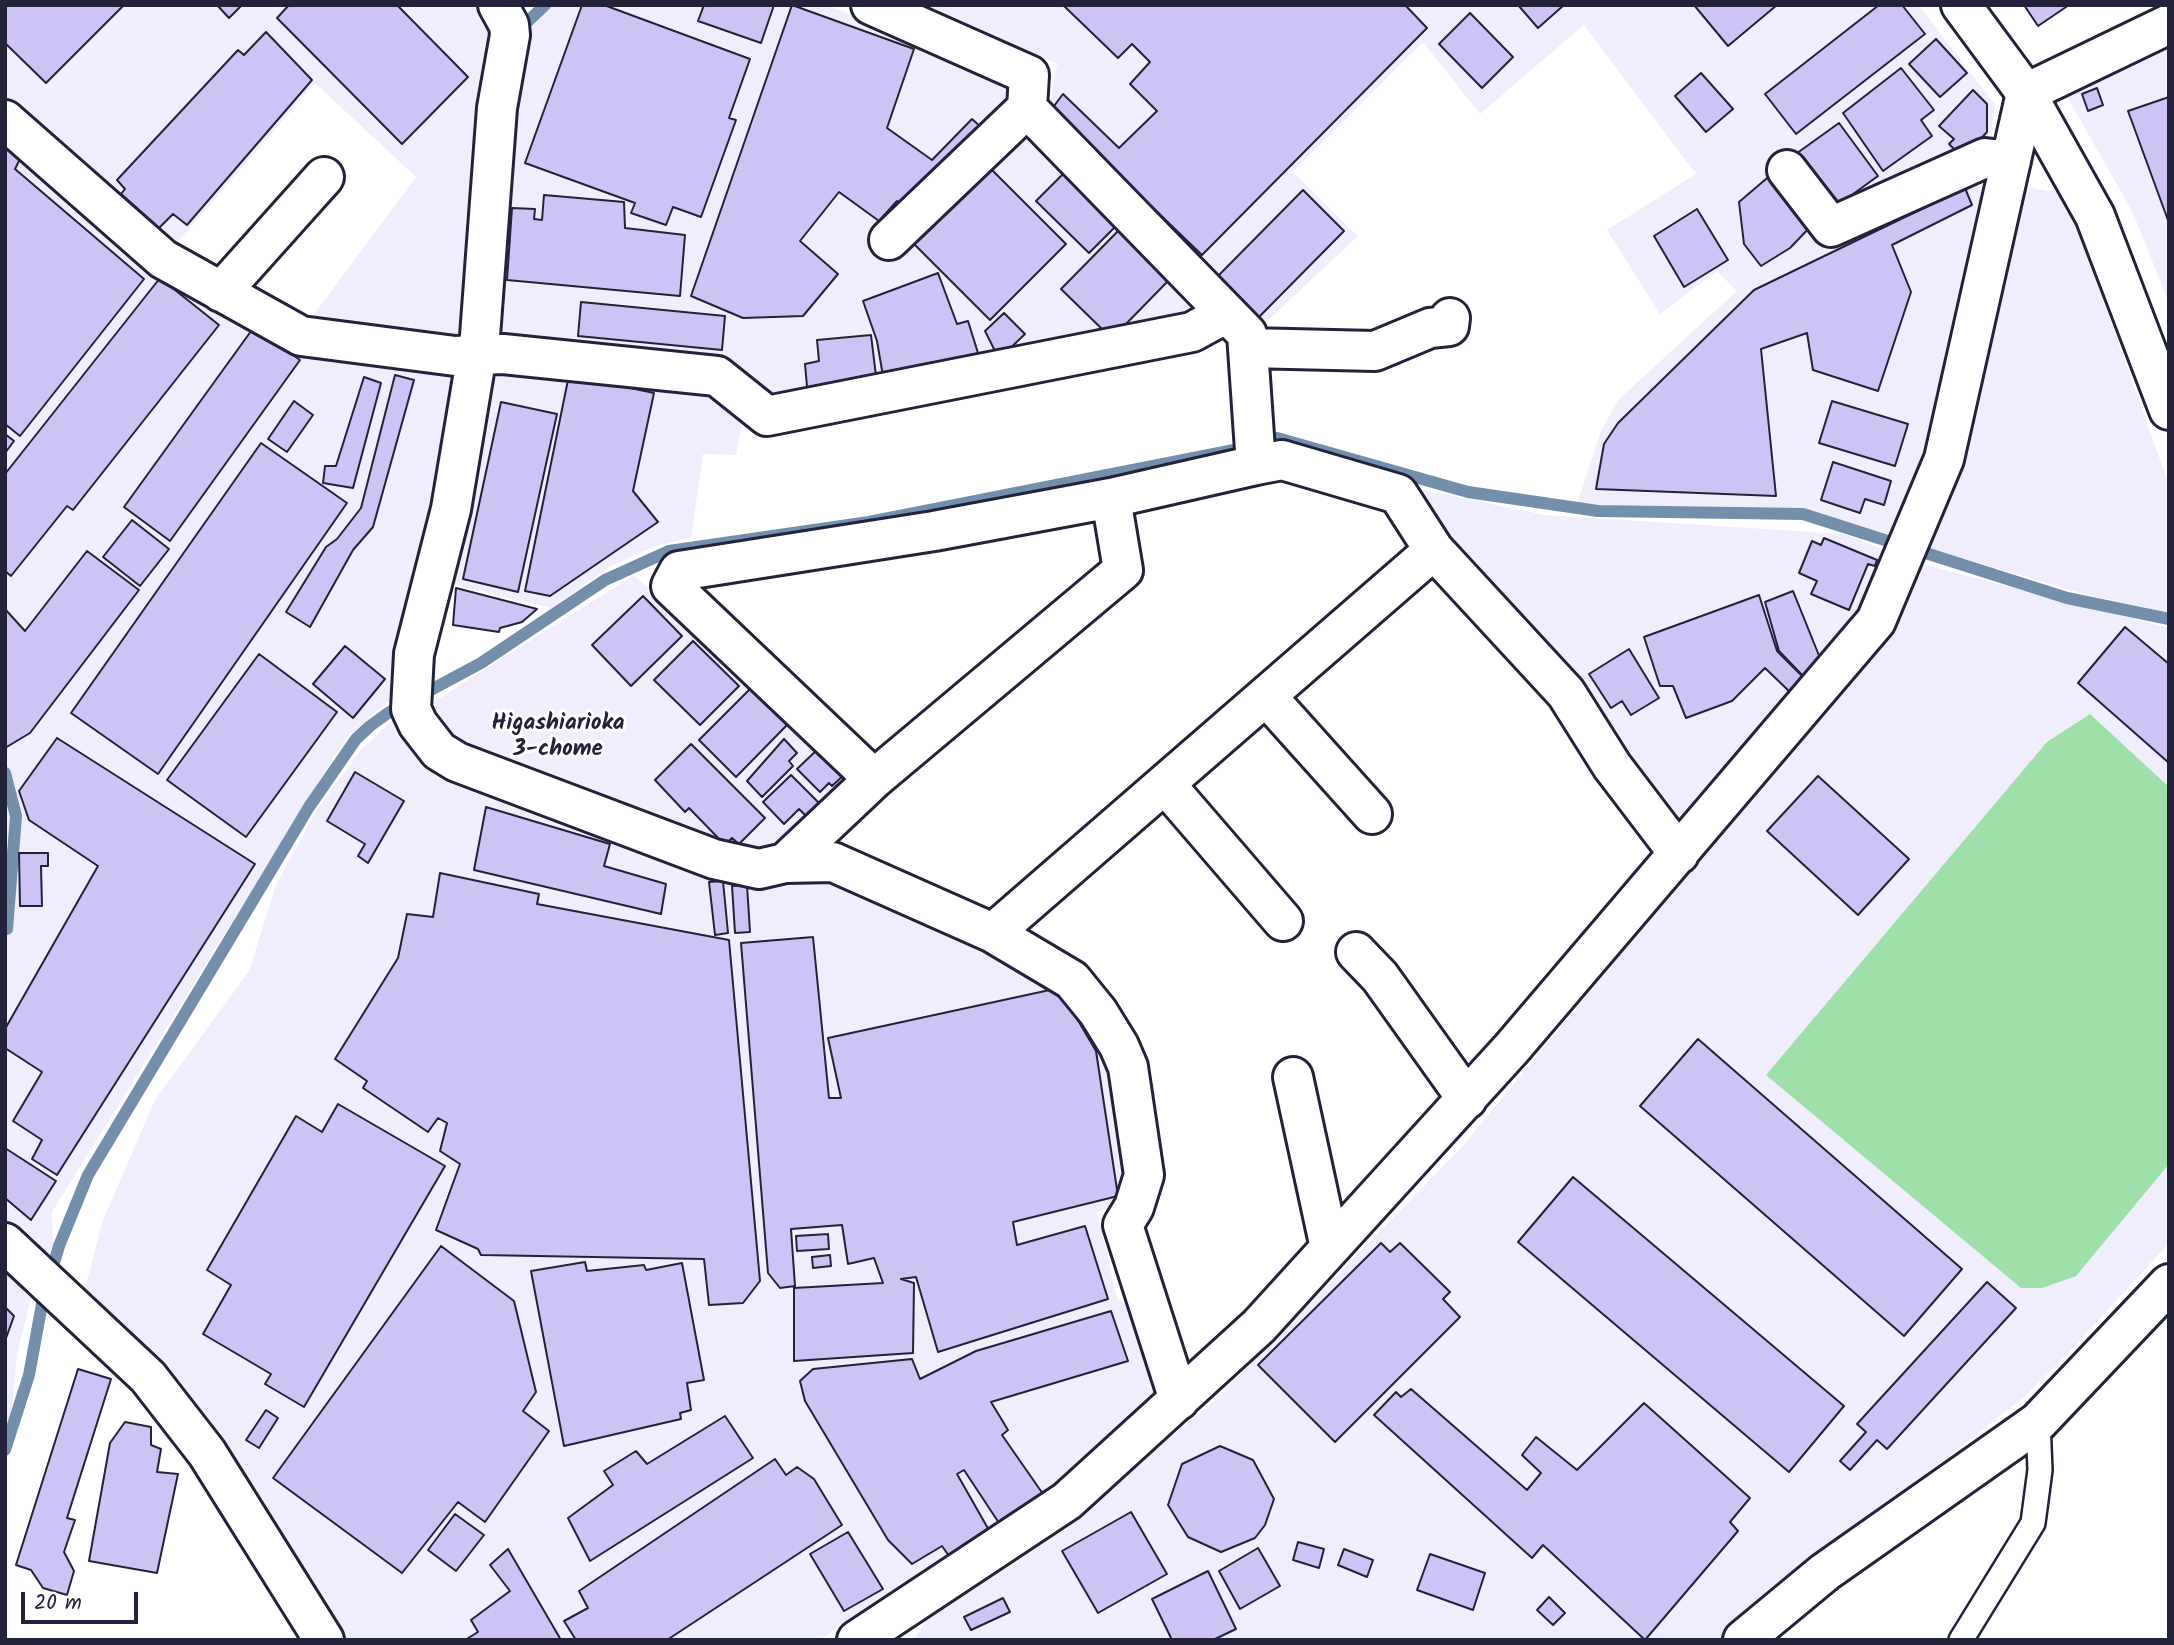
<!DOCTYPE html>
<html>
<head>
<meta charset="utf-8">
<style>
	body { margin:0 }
	#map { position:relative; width:2174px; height:1645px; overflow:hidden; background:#fff; font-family:Kalam,sans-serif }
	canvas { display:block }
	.frame { position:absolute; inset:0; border:7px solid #22223b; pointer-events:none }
	.scale { position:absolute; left:21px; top:1592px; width:117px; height:32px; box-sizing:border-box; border:4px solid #22223b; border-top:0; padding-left:9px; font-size:21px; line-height:24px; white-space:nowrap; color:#22223b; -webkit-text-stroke:5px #fff; paint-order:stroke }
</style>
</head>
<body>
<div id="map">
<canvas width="2174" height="1645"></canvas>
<div class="frame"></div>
<div class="scale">20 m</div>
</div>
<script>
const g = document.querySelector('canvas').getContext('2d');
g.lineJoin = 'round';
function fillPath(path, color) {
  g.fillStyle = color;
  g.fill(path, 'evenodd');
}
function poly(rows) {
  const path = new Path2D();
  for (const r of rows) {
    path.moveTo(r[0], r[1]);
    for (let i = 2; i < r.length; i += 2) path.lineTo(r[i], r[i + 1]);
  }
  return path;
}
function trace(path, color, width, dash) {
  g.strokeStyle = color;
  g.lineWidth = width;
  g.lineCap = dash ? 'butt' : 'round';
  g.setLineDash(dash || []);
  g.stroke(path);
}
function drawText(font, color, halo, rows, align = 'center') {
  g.font = font + ' Kalam,sans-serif';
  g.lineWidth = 6;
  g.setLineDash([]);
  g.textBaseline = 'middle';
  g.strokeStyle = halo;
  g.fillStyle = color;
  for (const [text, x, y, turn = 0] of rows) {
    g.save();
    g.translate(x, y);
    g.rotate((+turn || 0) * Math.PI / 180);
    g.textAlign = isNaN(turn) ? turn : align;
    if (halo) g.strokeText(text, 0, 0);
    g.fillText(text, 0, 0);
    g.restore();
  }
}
fillPath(poly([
	[5,5,483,5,493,23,466,340,309,321,416,177,315,83,175,245,5,100],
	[551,5,827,5,1008,83,1007,105,1194,299,1188,322,778,407,495,344,507,190,527,28],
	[912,5,1919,5,1995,105,1972,257,1922,470,1897,536,1801,509,1577,504,1601,431,1618,400,1737,291,1717,271,1660,314,1607,230,1696,174,1584,25,1480,114,1423,42,1293,172,1358,236,1261,327,1048,116,1057,64],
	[2169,36,2169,303,2133,213,2064,91],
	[5,135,132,251,449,373,459,383,403,694,385,704,346,738,52,1212,53,1248,43,1258,5,1220],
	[2024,186,2058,193,2078,230,2169,485,2169,613,2088,595,1921,546],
	[492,365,720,391,744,413,736,455,703,454,691,538,656,546,611,566,551,608,452,584,478,471],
	[1408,487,1545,515,1844,534,1884,550,1882,563,1856,614,1817,668,1682,821,1665,826,1451,559],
	[1917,563,2169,628,2169,1243,2057,1365,2024,1397,1751,1612,1724,1640,914,1640,934,1607,1063,1523,1214,1402,1461,1148,1907,608],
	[634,575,854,776,782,850,743,858,453,747,424,708],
	[402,716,418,742,810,872,1059,980,1102,1026,1132,1155,1126,1203,1097,1212,1117,1298,1129,1307,1163,1392,1045,1505,818,1640,343,1640,195,1410,82,1300,103,1220,155,1100,249,971,276,885,316,811,361,750,392,721],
	[5,1272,31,1299,17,1354,11,1416,5,1436]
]), '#f0edfc');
fillPath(poly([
	[2090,714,2169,787,2169,1164,2076,1276,2042,1288,2021,1288,1766,1075,2047,742]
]), '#9fe0aa');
trace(poly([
	[523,26,545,5],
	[1277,438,1468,492,1598,511,1803,514,2067,598,2169,619],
	[5,773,16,816,7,929],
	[5,1450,29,1375,42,1304,59,1246,88,1175,309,807,356,739,370,726,388,713,481,663,605,580,669,551,869,522,1234,450]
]), '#748fab', 12);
const building = poly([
	[5,5,124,5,46,83,5,43,5,5],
	[217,5,242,5,229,18,217,5],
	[289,5,397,5,468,77,402,144,277,18,289,5],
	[582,5,604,5,750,59,729,118,736,120,701,217,673,207,666,225,631,213,635,203,525,163,582,5],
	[704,5,774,5,761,43,698,21,704,5],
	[792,5,914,49,887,128,932,160,972,119,982,128,906,208,897,201,879,221,839,192,800,241,838,274,803,316,743,318,691,296,792,5],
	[1063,5,1405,5,1427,28,1202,255,1051,110,1063,94,1119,148,1157,111,1130,84,1150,62,1132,44,1118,58,1063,5],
	[1518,5,1564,5,1538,28,1518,5],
	[1694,5,1777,5,1728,46,1694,5],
	[1879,5,1902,5,1925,34,1796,134,1765,94,1879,5],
	[2024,5,2069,5,2038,26,2024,5],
	[1470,13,1513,57,1482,88,1439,44,1470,13],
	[266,32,312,80,187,225,173,214,159,228,121,194,125,189,117,180,238,50,244,55,266,32],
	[1936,39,1967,73,1940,97,1909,64,1936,39],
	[1901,68,1934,110,1921,120,1932,136,1883,171,1843,113,1901,68],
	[1701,73,1733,109,1706,132,1675,96,1701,73],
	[2097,88,2103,105,2088,111,2082,94,2097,88],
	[1973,90,1987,104,1987,132,1963,158,1949,144,1954,139,1939,126,1973,90],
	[2169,97,2169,223,2128,111,2169,97],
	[1839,123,1878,176,1831,210,1793,156,1839,123],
	[5,147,20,159,15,169,144,279,20,436,5,424,5,147],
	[982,160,1066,244,990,320,906,236,982,160],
	[1067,170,1119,223,1089,253,1036,201,1067,170],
	[1773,173,1812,225,1790,248,1761,266,1744,244,1739,202,1773,173],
	[1965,188,1972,205,1892,245,1911,292,1878,391,1813,370,1807,333,1761,349,1776,496,1596,489,1604,444,1618,423,1754,290,1965,188],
	[1303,190,1344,231,1259,317,1218,276,1303,190],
	[544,195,624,202,625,228,685,235,680,296,507,280,512,208,535,209,534,219,542,220,544,195],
	[1697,209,1728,260,1684,287,1654,236,1697,209],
	[1120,229,1170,279,1122,328,1103,330,1061,289,1120,229],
	[938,273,957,324,968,321,978,353,926,373,884,382,877,341,863,301,938,273],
	[160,278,219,325,73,510,67,506,11,576,5,571,5,474,160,278],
	[581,302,725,316,722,350,578,336,581,302],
	[1004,313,1025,334,999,359,985,331,1004,313],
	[254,327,300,360,170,541,124,507,254,327],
	[871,335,877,384,808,398,805,364,819,361,817,340,871,335],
	[395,375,414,380,373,527,353,550,310,627,286,612,326,547,337,539,361,508,395,375],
	[569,375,654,393,633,491,658,522,550,596,525,591,569,375],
	[364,377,381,383,353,488,323,483,325,466,336,466,364,377],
	[294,401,313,415,287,452,268,439,294,401],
	[1832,401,1908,424,1895,466,1819,443,1832,401],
	[501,402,557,414,518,592,463,579,501,402],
	[5,434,14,441,5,453,5,434],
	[261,443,347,503,158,774,71,713,261,443],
	[1833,462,1891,481,1884,505,1865,499,1860,513,1821,500,1833,462],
	[132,520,169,549,140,586,103,557,132,520],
	[1824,538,1877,560,1875,566,1868,564,1849,610,1811,594,1817,581,1799,573,1812,541,1821,545,1824,538],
	[87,551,139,590,30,733,5,748,5,609,25,631,87,551],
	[456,588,537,609,522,622,500,628,499,632,453,625,456,588],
	[1793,591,1820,658,1804,677,1779,651,1765,602,1793,591],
	[1759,595,1777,651,1805,679,1792,694,1765,668,1732,701,1686,718,1673,686,1660,686,1644,637,1759,595],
	[643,596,682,636,631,686,592,645,643,596],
	[2125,627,2169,664,2169,763,2078,683,2125,627],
	[693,641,739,686,700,725,654,680,693,641],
	[345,646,385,679,353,718,313,684,345,646],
	[1629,649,1659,698,1631,715,1622,701,1611,708,1589,674,1629,649],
	[259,654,337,712,246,837,167,780,259,654],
	[753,686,789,723,736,777,699,740,753,686],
	[57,738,255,864,57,1175,32,1159,42,1140,13,1121,42,1072,5,1048,5,1029,98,866,29,820,19,791,57,738],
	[784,739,797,753,789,761,793,766,762,797,747,781,784,739],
	[691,744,765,818,739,844,732,838,725,845,689,808,685,812,655,780,691,744],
	[820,747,846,773,832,786,829,783,820,792,797,769,820,747],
	[355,772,404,801,368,863,358,856,365,844,327,821,355,772],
	[791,775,820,804,807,817,799,809,784,824,763,802,791,775],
	[1818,776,1909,859,1858,915,1767,831,1818,776],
	[486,807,610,844,604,866,666,884,661,914,474,870,486,807],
	[19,853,48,853,48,866,41,866,42,906,20,906,19,853],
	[440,873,539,894,537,904,729,940,760,1281,743,1303,709,1305,704,1259,481,1255,478,1249,436,1230,460,1164,440,1151,447,1123,438,1118,428,1132,363,1088,367,1081,335,1059,398,958,407,914,433,917,440,873],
	[723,881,728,933,715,935,709,882,723,881],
	[747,885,750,932,735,933,732,886,747,885],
	[813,937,829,1098,841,1098,828,1038,1059,988,1096,1051,1118,1196,1013,1222,1017,1245,1085,1226,1108,1299,938,1352,916,1277,901,1279,914,1283,913,1353,794,1361,794,1288,883,1283,874,1258,848,1264,842,1225,791,1229,795,1286,780,1288,768,1273,741,943,813,937],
	[1698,1039,1962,1269,1904,1336,1640,1106,1698,1039],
	[338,1104,445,1166,304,1407,265,1384,271,1374,203,1334,231,1285,207,1270,296,1116,322,1132,338,1104],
	[5,1148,56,1181,31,1220,5,1198,5,1148],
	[1573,1177,1844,1406,1789,1472,1518,1242,1573,1177],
	[828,1234,829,1249,797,1251,796,1236,828,1234],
	[1381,1243,1390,1252,1400,1243,1450,1292,1443,1299,1460,1317,1335,1442,1258,1365,1381,1243],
	[441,1246,514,1301,536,1392,523,1411,549,1431,485,1522,458,1502,402,1573,273,1478,441,1246],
	[830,1255,831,1266,813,1268,812,1257,830,1255],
	[585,1262,587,1271,644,1265,646,1270,682,1263,704,1380,687,1383,691,1410,680,1413,681,1419,564,1446,531,1271,585,1262],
	[1987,1282,2016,1308,1887,1449,1877,1440,1850,1470,1840,1461,1866,1432,1857,1424,1987,1282],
	[5,1307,14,1316,5,1341,5,1307],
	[1111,1311,1128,1361,991,1402,1008,1430,1002,1435,1043,1494,999,1523,964,1470,957,1474,990,1532,949,1556,942,1546,912,1564,888,1540,805,1401,800,1381,813,1369,912,1359,920,1379,976,1351,1111,1311],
	[78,1369,111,1379,67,1518,75,1520,64,1552,74,1571,67,1595,43,1588,31,1570,16,1565,78,1369],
	[1411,1389,1527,1490,1541,1473,1522,1455,1536,1437,1577,1470,1644,1403,1750,1498,1730,1522,1738,1531,1645,1640,1543,1545,1532,1558,1374,1415,1396,1392,1401,1397,1411,1389],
	[266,1410,278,1418,259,1448,246,1440,266,1410],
	[725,1416,753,1458,590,1561,568,1518,613,1485,604,1471,636,1451,647,1464,725,1416],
	[125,1422,151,1427,151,1445,161,1449,157,1472,178,1474,157,1573,89,1561,110,1443,125,1422],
	[1220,1446,1253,1460,1274,1499,1265,1525,1255,1538,1221,1552,1188,1537,1168,1505,1182,1464,1220,1446],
	[775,1459,786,1475,797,1467,814,1479,842,1525,667,1640,576,1640,564,1621,588,1608,579,1591,775,1459],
	[1131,1512,1167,1574,1098,1613,1062,1551,1131,1512],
	[455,1514,484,1535,456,1571,428,1550,455,1514],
	[848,1532,883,1589,844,1611,810,1554,848,1532],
	[1298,1542,1324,1549,1319,1568,1293,1560,1298,1542],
	[1258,1548,1280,1586,1240,1609,1219,1571,1258,1548],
	[508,1549,561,1640,465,1640,478,1632,471,1620,510,1591,490,1565,508,1549],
	[1344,1549,1373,1560,1367,1577,1338,1565,1344,1549],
	[1430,1554,1485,1573,1473,1610,1417,1590,1430,1554],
	[1208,1571,1236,1629,1213,1640,1172,1640,1152,1599,1208,1571],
	[1549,1597,1565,1613,1553,1625,1537,1610,1549,1597],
	[1003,1598,1010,1612,971,1630,964,1617,1003,1598]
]);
fillPath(building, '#cec3f5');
trace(building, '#22223b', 2);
const lane = poly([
	[1961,1640,2033,1523,2040,1470,2038,1422]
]);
const street = poly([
	[498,5,509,25,510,35,497,108,480,336,451,509,414,654,411,709,418,724,439,751,457,762,714,859,759,869,785,863,833,862,993,933,1072,980,1098,1012,1119,1046,1128,1067,1144,1175,1134,1207,1123,1225,1179,1400],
	[871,5,1029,75,1027,108,1247,334,1256,465,1282,460,1398,494,1434,550,1566,693,1612,766,1679,854],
	[5,120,163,259,301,336,455,356,503,354,717,376,767,416,1192,332,1225,314],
	[1787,170,1831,227,1985,158,2011,161],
	[889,240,1027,108],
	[221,292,324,177],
	[1248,348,1375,351,1430,328,1449,326,1450,318],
	[1266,696,1372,814],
	[874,779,671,586,679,571,934,531,1111,498],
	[1165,784,1283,921],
	[785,863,874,779,1123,570,1111,498,1256,465],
	[993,933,1434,550],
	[1356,952,1380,977,1467,1099],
	[1293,1077,1330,1248],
	[5,1243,148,1377,207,1453,324,1640],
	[857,1640,1067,1501,1259,1326,1512,1048,1876,621,1944,459,2026,93,2169,24]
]);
const secondary = poly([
	[1961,5,2026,93,2095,216,2169,410],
	[1743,1640,1825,1572,2038,1422,2169,1284]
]);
trace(lane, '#22223b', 28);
trace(street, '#22223b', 44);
trace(secondary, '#22223b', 44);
trace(lane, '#fff', 23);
trace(street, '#fff', 38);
trace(secondary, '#fff', 38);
drawText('bold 23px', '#22223b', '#fff', [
	["Higashiarioka",558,725],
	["3-chome",558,751]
]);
</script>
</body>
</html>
